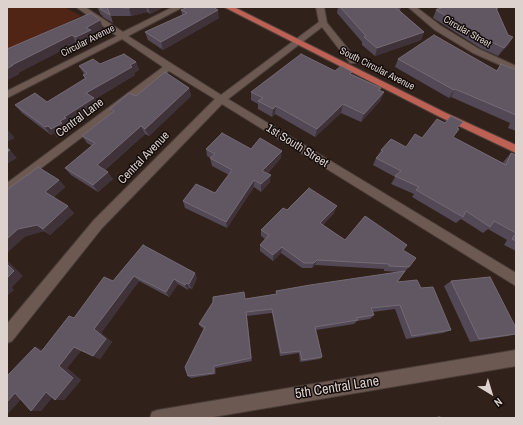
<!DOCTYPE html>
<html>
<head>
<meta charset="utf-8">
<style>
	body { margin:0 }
	#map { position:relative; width:523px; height:425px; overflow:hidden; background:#31211b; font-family:"Archivo Narrow",sans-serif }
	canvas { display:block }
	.frame { position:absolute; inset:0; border:8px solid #ddd2ce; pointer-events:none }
	.north { position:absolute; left:471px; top:373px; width:40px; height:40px; -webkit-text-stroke:3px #130c0a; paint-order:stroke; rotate:142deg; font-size:11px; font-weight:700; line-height:16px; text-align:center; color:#ddd2ce }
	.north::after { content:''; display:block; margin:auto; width:14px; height:18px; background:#ddd2ce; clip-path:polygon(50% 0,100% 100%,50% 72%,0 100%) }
</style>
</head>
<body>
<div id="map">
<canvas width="523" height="425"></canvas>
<div class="frame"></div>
<div class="north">N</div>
</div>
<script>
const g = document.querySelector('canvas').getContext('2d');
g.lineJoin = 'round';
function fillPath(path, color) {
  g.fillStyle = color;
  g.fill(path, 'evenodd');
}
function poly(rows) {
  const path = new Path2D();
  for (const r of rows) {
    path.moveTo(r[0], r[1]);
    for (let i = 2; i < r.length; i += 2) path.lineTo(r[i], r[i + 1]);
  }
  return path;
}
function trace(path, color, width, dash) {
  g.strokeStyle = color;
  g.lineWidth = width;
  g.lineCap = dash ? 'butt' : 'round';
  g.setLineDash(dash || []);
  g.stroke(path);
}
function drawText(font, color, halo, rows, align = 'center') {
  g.font = font + ' "Archivo Narrow",sans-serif';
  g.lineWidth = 3;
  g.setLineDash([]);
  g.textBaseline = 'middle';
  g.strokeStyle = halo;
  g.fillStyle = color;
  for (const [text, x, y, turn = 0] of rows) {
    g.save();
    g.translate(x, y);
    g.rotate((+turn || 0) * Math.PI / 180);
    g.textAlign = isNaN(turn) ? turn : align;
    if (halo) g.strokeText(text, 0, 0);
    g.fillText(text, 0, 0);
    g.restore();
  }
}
fillPath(poly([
	[11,7,64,7,81,16,7,50,7,9]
]), '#512515');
const minor = poly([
	[76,7,85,7,123,32,173,7,183,7,128,36,221,95,319,22,316,7,324,7,327,23,356,59,356,63,350,63,322,27,228,99,516,273,516,286,222,104,102,228,12,341,7,343,7,324,94,220,215,99,169,71,7,194,7,183,163,67,122,39,7,98,7,91,117,36,76,7],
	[408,7,416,7,441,26,479,49,516,66,516,72,473,53,435,30,408,7],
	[516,350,516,366,207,418,150,418,152,412,158,410,516,350]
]);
const major = poly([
	[224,7,234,7,446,113,516,145,516,153,440,117,224,7]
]);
trace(minor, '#4b3e3a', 2);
trace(major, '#4b3e3a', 2);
fillPath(minor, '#6c5952');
fillPath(major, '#bc6154');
fillPath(poly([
	[97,7,164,7,150,14,147,12,131,16,111,16,113,23,103,17,102,15,101,15],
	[338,7,401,7,400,11,424,32,421,40,375,56,362,45,362,42,337,13],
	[434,7,498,7,498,8,497,10,508,35,513,37,508,45,498,56,480,48,433,18,436,10,438,9],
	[181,10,219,18,163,50,148,40,145,32,182,15],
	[103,28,93,34,95,38,80,46,76,43,18,73,19,74,7,80,7,49],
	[398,59,496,71,501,64,516,70,516,131,508,128,510,123,451,97,449,98,395,67],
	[136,62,139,70,134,73,135,75,95,99,99,107,70,124,71,126,66,129,67,131,57,137,54,133,51,135,22,113,15,105,47,102,85,79,83,75,84,74,79,66,100,64],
	[352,74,381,88,380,91,384,92,380,101,361,122,341,113,315,137,275,114,272,117,258,109,258,104,251,100,251,92],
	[189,88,191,96,149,136,145,134,105,170,113,179,98,192,71,175,65,168,92,146,87,143,82,136,112,112,110,109,136,96],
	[445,123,458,128,453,137,503,163,504,161,511,153,516,155,516,251,504,245,507,240,488,229,483,233,461,219,456,223,412,197,414,194,391,184,395,177,373,165,376,158,378,155,381,150,406,147,422,138],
	[206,149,251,149,281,158,267,174,270,182,261,192,254,187,227,228,185,208,183,201,215,193,229,175,212,166,210,158,207,156],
	[28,175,59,180,65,187,54,197,74,213,50,235,44,231,26,236],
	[287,210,334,213,323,225,345,240,403,250,409,267,404,272,397,282,421,288,451,330,443,333,406,339,395,309,373,312,374,315,370,319,357,321,354,324,316,330,322,357,320,359,300,362,299,353,280,356,272,313,247,316,252,361,216,368,216,374,191,378,188,376,204,329,201,327,199,324,245,299,276,294,276,291,400,272,384,271,384,269,315,265,312,268,302,268,281,253,273,261,260,251,260,245,265,239,261,236,261,230],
	[143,245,197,278,192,289,189,288,188,290,178,284,169,297,139,281,101,333,112,342,100,359,93,356,81,350,67,368,81,380,64,400,55,400,52,397,41,411,31,411,21,400,43,349,74,318,113,281],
	[451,281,516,328,516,334,508,336,470,342,444,286],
	[432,417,440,417,441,418,424,418]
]), '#524856');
fillPath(poly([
	[132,7,146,7,147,12,131,16,129,8],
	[148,7,164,7,150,14],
	[218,10,219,18,163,50,161,42],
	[100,20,103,28,93,34,95,38,80,46,76,37,86,28],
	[424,32,421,40,375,56,377,48],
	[72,35,76,43,18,73,19,74,7,80,7,69,12,65],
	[513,37,508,45,498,56,504,48],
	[136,62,139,70,134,73,135,75,95,99,99,107,70,124,71,126,66,129,67,131,57,137,51,129,60,121,86,93,130,65],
	[189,88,191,96,149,136,145,129],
	[455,89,451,97,449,98,454,90],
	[384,92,380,101,361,122,364,114],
	[343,104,341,113,315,137,317,129],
	[276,106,275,114,272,117,273,109],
	[48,126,54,133,51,135,45,127],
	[141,126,145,134,102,172,97,165],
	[7,130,8,130,15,138,7,142],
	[10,150,17,158,7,164,7,152],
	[282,151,281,158,262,179,262,171],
	[108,172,113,179,98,192,93,185],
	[271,175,270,182,261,192,261,184],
	[59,180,65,187,52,199,45,192],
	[254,180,254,187,227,228,226,222],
	[68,206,74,213,50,235,43,229],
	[337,206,334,213,318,229,320,223],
	[37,225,44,231,26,236,7,253,7,239,18,229],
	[282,247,281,253,273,261,273,255],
	[7,260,23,276,12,287,14,290,7,296],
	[317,260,315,265,312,268,314,263],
	[195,273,197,278,192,289,189,284],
	[134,276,139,281,101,333,112,342,100,359,93,356,94,329],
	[174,279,178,284,169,297,166,292],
	[187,283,189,288,188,290,185,285],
	[35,347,44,350,41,352],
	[74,347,82,350,67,368,81,380,64,400,55,400,59,366],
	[214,366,216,368,216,374,214,373],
	[46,392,56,393,41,411,31,411],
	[15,393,26,394,7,415,7,402]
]), '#3f3239');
const building = poly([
	[97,7,132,7,129,8,107,7,110,15,100,9,103,7,97,7],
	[188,7,213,7,218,10,161,42,145,32,187,13,181,10,188,7],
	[340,7,395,7,424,32,377,48,364,37,366,36,340,7],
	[444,7,498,7,498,8,496,8,508,35,513,37,504,48,485,39,436,10,444,7],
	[91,13,100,20,86,28,91,30,76,37,72,35,12,65,13,65,7,69,7,49,91,13],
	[434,35,497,71,501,64,516,70,516,115,455,89,454,90,398,59,434,35],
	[124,54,136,62,130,65,132,67,86,93,94,98,64,117,66,118,60,121,62,123,51,129,48,126,45,127,15,105,35,93,47,102,86,78,83,75,87,73,79,66,93,59,100,64,124,54],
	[301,54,335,71,341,66,352,72,350,74,381,88,378,90,384,92,364,114,343,104,317,129,276,106,273,109,258,101,263,98,251,92,301,54],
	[165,72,189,88,145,129,141,126,97,165,108,172,93,185,65,168,95,143,82,136,114,111,110,109,129,93,136,96,165,72],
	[451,116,463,122,457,128,459,129,453,137,506,165,511,153,516,155,516,241,512,239,516,233,494,221,490,227,466,211,463,217,416,190,419,187,395,176,401,171,376,158,383,151,381,150,391,139,406,147,415,134,422,138,437,119,445,123,451,116],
	[222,133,251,149,260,138,282,151,262,171,271,175,261,184,254,180,226,222,183,201,196,184,215,193,232,170,210,158,215,154,206,149,222,133],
	[7,148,10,150,7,152,7,148],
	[38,167,59,180,45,192,68,206,43,229,37,225,18,229,7,239,7,190,27,175,28,175,38,167],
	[309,188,337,206,320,223,345,240,365,216,407,245,403,250,416,258,409,267,389,266,389,264,317,260,314,263,304,263,282,247,273,255,260,245,269,235,261,230,283,208,287,210,309,188],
	[143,245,195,273,189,284,187,283,185,285,174,279,166,292,134,276,94,329,106,339,93,356,74,347,59,366,73,378,55,400,46,392,31,411,15,393,7,402,7,376,35,347,41,352,69,316,74,318,104,277,113,281,143,245],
	[7,264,14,271,7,278,7,264],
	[405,271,397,282,417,280,421,288,433,287,451,330,412,336,400,305,371,308,374,315,356,318,358,320,315,327,322,357,302,360,300,351,281,353,272,309,246,312,251,358,214,366,214,373,188,376,185,367,205,327,199,324,213,302,213,297,244,292,245,299,277,294,276,291,310,285,405,271],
	[490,277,516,328,516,334,479,339,451,281,490,277],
	[440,417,441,418,432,418,440,417]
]);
fillPath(building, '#615763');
trace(building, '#756a74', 1);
drawText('10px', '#ddd2ce', '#130c0a', [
	["Circular Street",467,32,30],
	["Circular Avenue",88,41,-27],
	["South Circular Avenue",377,69,27]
]);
drawText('12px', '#ddd2ce', '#130c0a', [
	["Central Lane",80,118,-37],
	["1st South Street",297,146,32],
	["Central Avenue",144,158,-46]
]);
drawText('14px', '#ddd2ce', '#130c0a', [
	["5th Central Lane",337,388,-9]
]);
</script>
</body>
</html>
